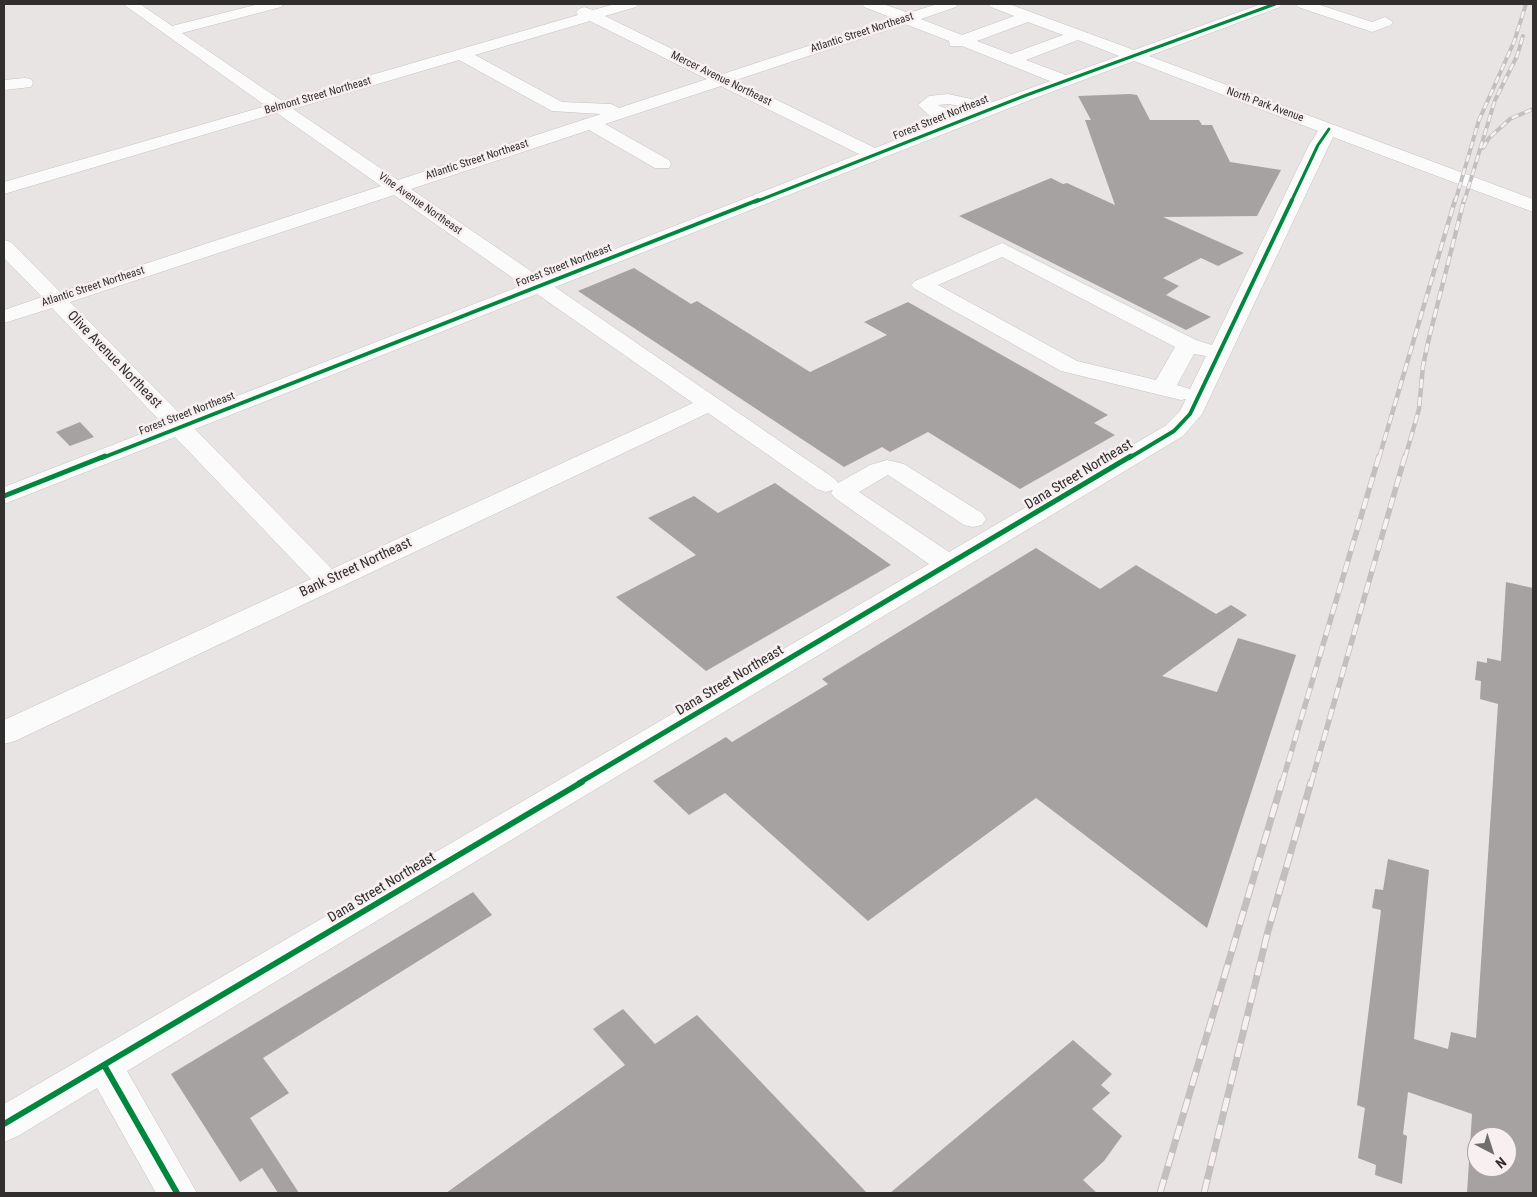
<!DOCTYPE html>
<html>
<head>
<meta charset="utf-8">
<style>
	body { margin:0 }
	#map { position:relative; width:1537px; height:1197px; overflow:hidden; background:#e9e4e4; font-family:"Roboto Condensed",sans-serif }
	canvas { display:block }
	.frame { position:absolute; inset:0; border:5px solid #312e2e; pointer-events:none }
	.north { position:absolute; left:1467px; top:1127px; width:50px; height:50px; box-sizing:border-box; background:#f8f0f0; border:1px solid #a8a2a2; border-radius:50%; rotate:140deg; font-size:14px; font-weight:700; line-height:20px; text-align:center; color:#312e2e }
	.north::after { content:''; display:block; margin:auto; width:18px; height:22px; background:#716e6e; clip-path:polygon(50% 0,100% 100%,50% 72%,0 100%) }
</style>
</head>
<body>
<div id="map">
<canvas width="1537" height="1197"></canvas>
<div class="frame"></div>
<div class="north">N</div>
</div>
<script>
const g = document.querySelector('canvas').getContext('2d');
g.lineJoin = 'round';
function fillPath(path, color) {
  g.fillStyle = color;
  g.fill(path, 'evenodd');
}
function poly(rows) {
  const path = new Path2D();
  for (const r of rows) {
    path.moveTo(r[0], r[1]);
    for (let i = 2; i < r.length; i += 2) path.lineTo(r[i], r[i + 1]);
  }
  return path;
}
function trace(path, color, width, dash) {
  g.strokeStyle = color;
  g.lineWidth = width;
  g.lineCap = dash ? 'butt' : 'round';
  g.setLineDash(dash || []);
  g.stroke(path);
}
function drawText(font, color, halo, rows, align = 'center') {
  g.font = font + ' "Roboto Condensed",sans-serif';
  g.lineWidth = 5;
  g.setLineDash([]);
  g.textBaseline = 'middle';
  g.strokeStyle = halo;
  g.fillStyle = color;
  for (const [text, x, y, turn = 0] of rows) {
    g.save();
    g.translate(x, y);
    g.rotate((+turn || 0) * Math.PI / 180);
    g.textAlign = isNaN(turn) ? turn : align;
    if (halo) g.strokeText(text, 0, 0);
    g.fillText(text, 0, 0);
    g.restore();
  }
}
fillPath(poly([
	[1130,94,1137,95,1150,120,1199,120,1202,125,1212,125,1230,162,1281,170,1257,216,1163,217,1244,253,1218,266,1201,258,1163,278,1179,286,1166,295,1211,317,1186,330,959,216,1051,178,1063,184,1067,183,1115,205,1085,120,1091,120,1078,96],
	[634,268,691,304,697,301,810,372,887,335,864,322,908,302,1108,415,1094,423,1115,435,1020,489,928,432,890,452,882,447,844,467,578,291],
	[80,422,94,437,70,446,56,432],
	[775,483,891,565,706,671,616,597,696,555,648,518,694,496,718,513],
	[1036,548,1100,589,1136,565,1216,614,1231,605,1247,615,1162,676,1217,692,1238,638,1296,655,1207,928,1036,798,868,921,725,793,689,815,653,781,726,737,732,742,828,684,822,679],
	[1506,582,1533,588,1533,1193,1467,1193,1472,1114,1408,1092,1403,1134,1407,1136,1402,1184,1375,1175,1376,1165,1358,1158,1365,1108,1357,1105,1381,910,1372,908,1375,889,1383,890,1388,859,1429,870,1414,1039,1448,1049,1451,1032,1476,1038,1498,704,1480,699,1481,681,1475,680,1477,661,1487,663,1487,658,1501,661],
	[1477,1137,1507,1137,1507,1167,1477,1167],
	[473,892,492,915,263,1058,289,1093,250,1118,299,1193,278,1193,262,1168,240,1182,171,1074],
	[623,1009,655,1044,697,1015,867,1193,446,1193,625,1065,593,1029],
	[1073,1040,1112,1074,1101,1085,1110,1093,1092,1109,1122,1136,1104,1161,1083,1180,1097,1193,890,1193]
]), '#a6a2a2');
const minor = poly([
	[123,4,140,4,172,26,259,4,283,4,281,7,182,33,282,101,578,15,576,12,579,9,584,7,593,10,615,4,639,4,636,7,605,16,723,74,893,18,864,7,862,4,883,4,909,13,937,4,958,4,956,7,921,19,962,35,1014,16,991,7,988,4,1009,4,1134,50,1261,4,1282,4,1280,7,1149,56,1533,199,1533,212,1333,137,1202,414,1183,436,127,1071,197,1193,156,1193,97,1088,18,1136,4,1142,4,1104,929,564,835,498,831,493,833,490,826,492,817,489,708,413,15,741,4,744,4,720,311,579,175,437,4,504,4,487,164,425,52,308,4,323,4,310,42,297,4,258,4,240,11,242,60,292,381,186,277,113,4,194,4,182,266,106,123,4],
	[590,21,707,79,619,108,611,104,562,102,475,55,590,21],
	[1028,22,1063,35,1011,54,977,41,1028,22],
	[905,24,949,41,950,46,962,46,1050,81,990,103,948,94,929,96,918,105,930,116,944,121,875,148,736,80,905,24],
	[1078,40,1119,56,1066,75,1026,60,1078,40],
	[459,60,552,111,601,114,398,180,293,109,459,60],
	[1134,61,1318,131,1309,145,1212,345,1196,340,1002,243,915,281,911,285,915,289,1061,371,1181,400,1186,399,1180,411,1165,426,949,552,859,492,888,475,964,525,973,527,982,525,986,519,982,513,904,464,887,460,870,465,838,483,835,479,555,287,1030,100,1134,61],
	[721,86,859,154,541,278,411,189,589,130,655,168,669,168,671,164,669,160,605,124,721,86],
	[948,104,962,106,974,110,960,115,938,105,948,104],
	[394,195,523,285,183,417,70,302,394,195],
	[1002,257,1175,347,1156,380,1077,361,938,285,1002,257],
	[537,294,693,403,332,569,195,429,537,294],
	[1194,354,1206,356,1190,389,1177,385,1194,354],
	[1295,4,1317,4,1372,22,1385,17,1393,22,1391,25,1372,32,1298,7,1295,4],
	[25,78,31,79,33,83,31,87,4,90,4,80,25,78]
]);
trace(minor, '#c4c1c1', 1);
fillPath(minor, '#fcfbfb');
const railFar3 = poly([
	[1483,148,1489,138,1510,119,1533,109],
	[1455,202,1479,120,1514,42,1526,4],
	[1464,202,1495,100,1517,56,1523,36]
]);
const railFar2 = poly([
	[1379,458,1455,200],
	[1405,458,1419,409,1423,366,1429,338,1464,200]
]);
const railFar1 = poly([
	[1282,783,1379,456],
	[1311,783,1405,456]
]);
const rail = poly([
	[1160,1193,1282,782],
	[1204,1193,1268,931,1311,782]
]);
trace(railFar3, '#c1bfbf', 4);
trace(railFar2, '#c1bfbf', 4.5);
trace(railFar1, '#c1bfbf', 5.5);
trace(rail, '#c1bfbf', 7);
trace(railFar3, '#f8f0f0', 2.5, [7]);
trace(railFar2, '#f8f0f0', 3, [9]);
trace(railFar1, '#f8f0f0', 4, [11]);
trace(rail, '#f8f0f0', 5, [14]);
trace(poly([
	[755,202,1024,96,1275,4],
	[1291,202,1318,145,1329,129]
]), '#00873e', 3);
trace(poly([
	[102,458,758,200],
	[1129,458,1174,431,1190,414,1292,200]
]), '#00873e', 4);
trace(poly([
	[4,496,105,456],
	[579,783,1131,456]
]), '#00873e', 5);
trace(poly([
	[104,1065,177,1193],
	[4,1124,582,782]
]), '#00873e', 6);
drawText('11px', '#312e2e', '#f8f0f0', [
	["Atlantic Street Northeast",862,33,-18],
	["Mercer Avenue Northeast",721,79,26],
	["Belmont Street Northeast",318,96,-16],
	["North Park Avenue",1265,105,20],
	["Forest Street Northeast",941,118,-22],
	["Atlantic Street Northeast",477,160,-18],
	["Vine Avenue Northeast",420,204,35],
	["Forest Street Northeast",564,266,-21],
	["Atlantic Street Northeast",93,287,-18],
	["Forest Street Northeast",187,414,-21]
]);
drawText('14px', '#312e2e', '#f8f0f0', [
	["Olive Avenue Northeast",114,360,46],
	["Dana Street Northeast",1079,475,-31],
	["Bank Street Northeast",356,568,-25],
	["Dana Street Northeast",730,681,-31],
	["Dana Street Northeast",382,888,-31]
]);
</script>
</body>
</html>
